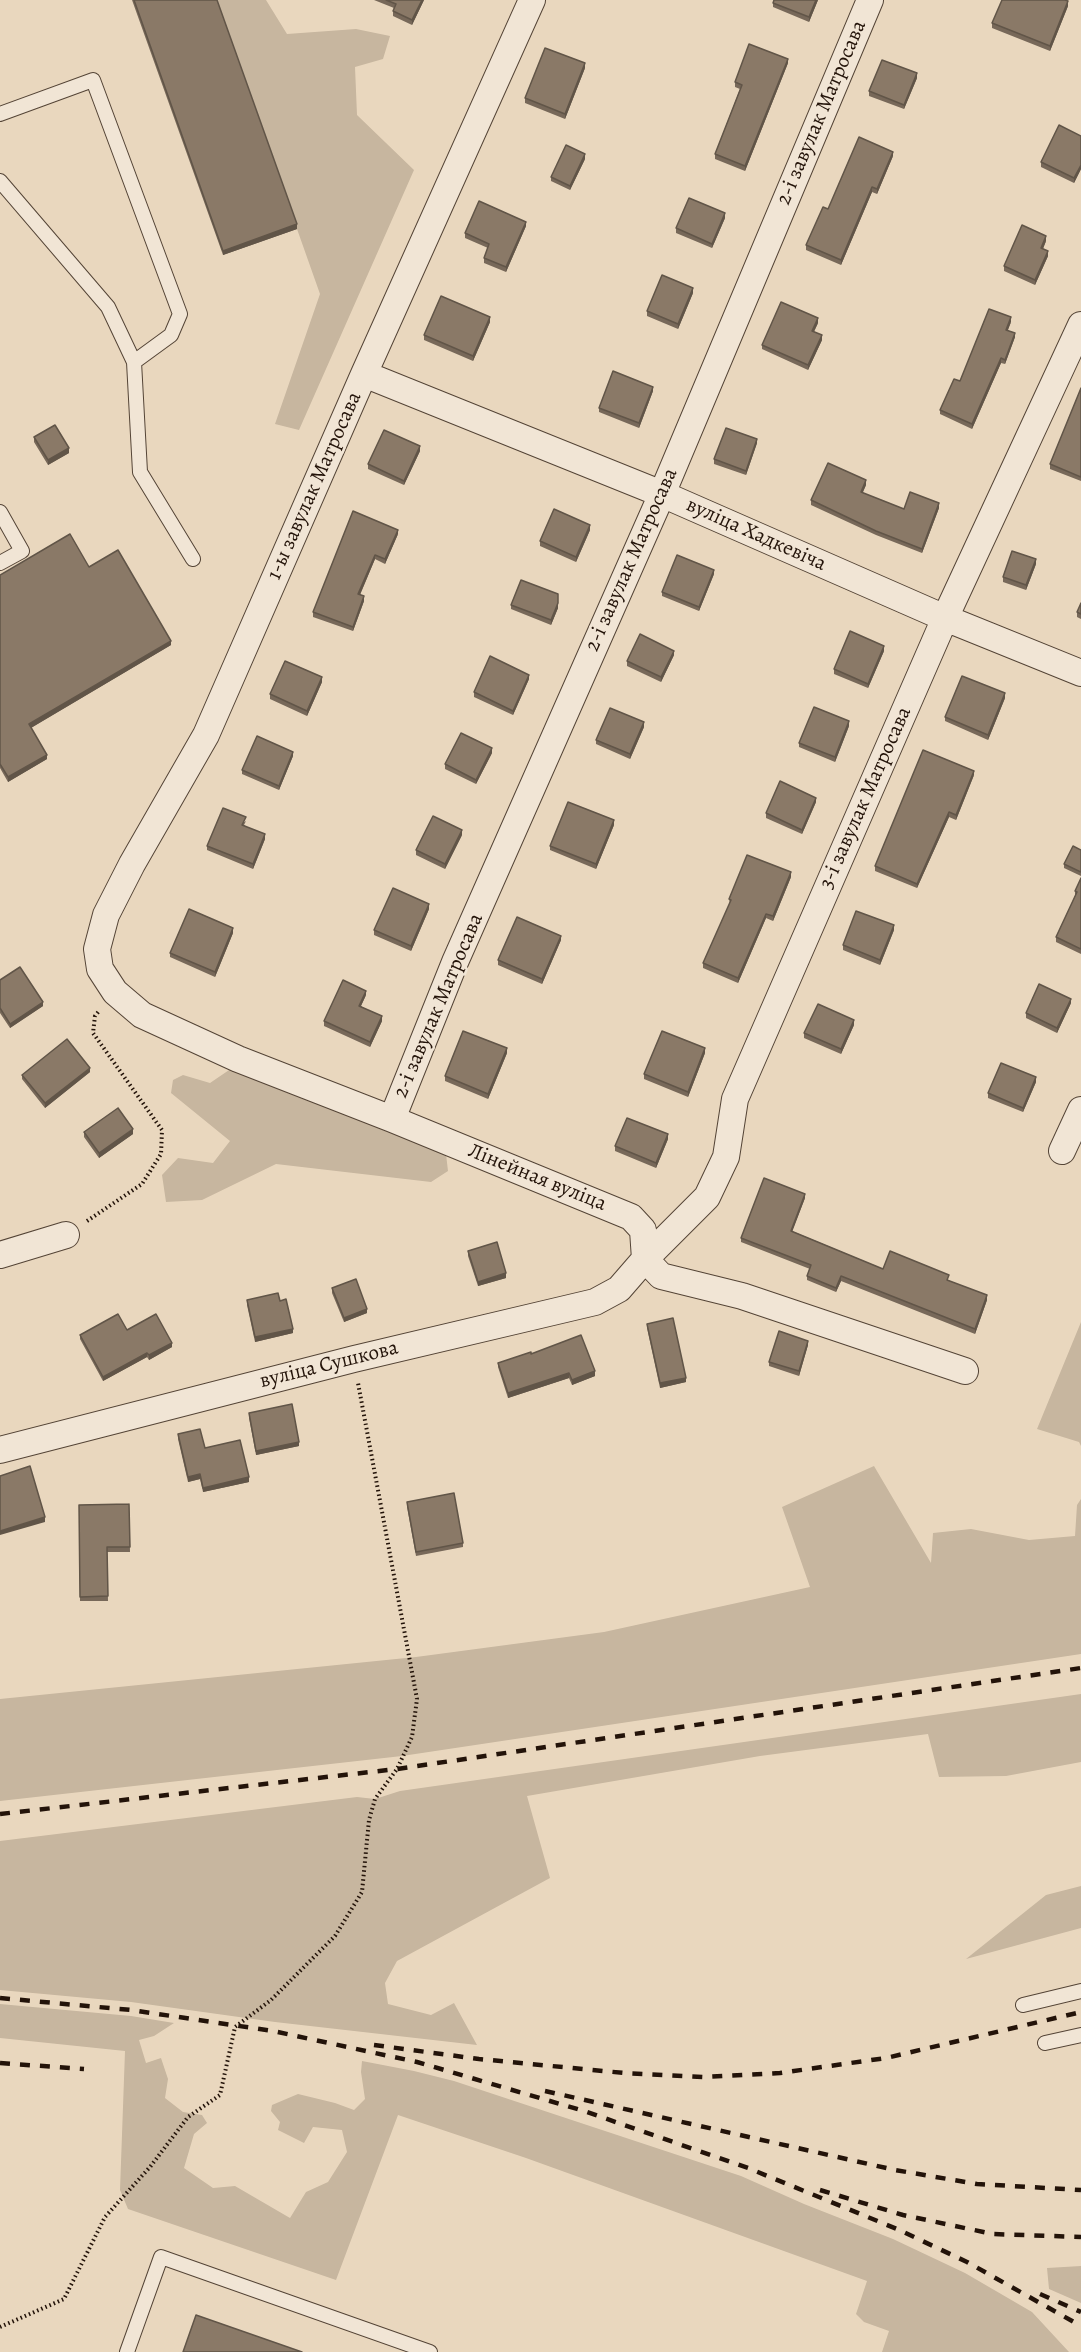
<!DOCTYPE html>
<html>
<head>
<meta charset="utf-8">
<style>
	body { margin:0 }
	canvas { display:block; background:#e9d7be }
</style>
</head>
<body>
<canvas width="1081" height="2352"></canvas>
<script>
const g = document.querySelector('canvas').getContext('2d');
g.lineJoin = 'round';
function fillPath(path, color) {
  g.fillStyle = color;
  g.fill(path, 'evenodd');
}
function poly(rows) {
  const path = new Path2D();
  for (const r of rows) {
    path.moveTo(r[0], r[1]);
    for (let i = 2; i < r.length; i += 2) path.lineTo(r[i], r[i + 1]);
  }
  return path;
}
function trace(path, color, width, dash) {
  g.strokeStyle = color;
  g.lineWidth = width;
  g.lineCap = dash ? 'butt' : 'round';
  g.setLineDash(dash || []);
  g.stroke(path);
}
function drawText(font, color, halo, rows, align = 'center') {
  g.font = font + ' Alegreya,serif';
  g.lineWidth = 5;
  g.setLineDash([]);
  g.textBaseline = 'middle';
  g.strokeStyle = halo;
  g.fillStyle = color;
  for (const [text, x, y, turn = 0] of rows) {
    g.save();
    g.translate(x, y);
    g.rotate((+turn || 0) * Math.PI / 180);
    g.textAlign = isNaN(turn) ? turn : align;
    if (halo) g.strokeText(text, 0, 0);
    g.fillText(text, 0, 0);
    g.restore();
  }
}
fillPath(poly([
	[216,0,266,0,287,34,356,29,390,36,383,59,355,67,357,115,414,170,299,430,275,424,320,294],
	[235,1066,446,1154,448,1171,431,1182,276,1164,202,1200,166,1202,162,1175,178,1158,213,1163,230,1141,171,1093,173,1080,183,1075,210,1083],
	[1081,1322,1081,1446,1079,1442,1037,1429],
	[874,1466,931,1563,933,1533,971,1529,1029,1540,1075,1536,1077,1505,1081,1499,1081,1654,402,1756,0,1801,0,1699,416,1657,604,1632,810,1587,782,1507],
	[1081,1694,1081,1762,1006,1776,939,1777,928,1734,760,1756,527,1796,550,1878,397,1961,385,1983,388,2004,431,2015,454,2003,477,2045,275,2022,131,2002,0,1990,0,1841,357,1797,375,1799,400,1791],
	[1081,1886,1081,1928,966,1959,1046,1895],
	[0,2004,131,2016,174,2023,154,2036,139,2040,146,2063,161,2058,168,2079,165,2098,183,2112,202,2115,207,2123,194,2134,184,2168,213,2188,235,2186,290,2218,306,2192,328,2182,347,2152,342,2130,313,2127,304,2143,278,2130,280,2122,271,2111,272,2105,298,2094,335,2103,354,2110,365,2099,361,2072,362,2061,414,2071,454,2081,741,2176,804,2204,893,2239,965,2273,1032,2312,1069,2352,882,2352,889,2331,864,2322,856,2314,867,2281,526,2158,398,2115,336,2280,128,2209,120,2190,125,2051,0,2038],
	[1081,2266,1081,2303,1049,2289,1047,2268]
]), '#c7b69f');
const lane = poly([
	[0,114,93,80,180,314,171,335,134,362],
	[0,181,108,307,134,362,140,472,193,559],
	[0,512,22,551,0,563],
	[1023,2005,1081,1991],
	[1045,2043,1081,2035],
	[127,2352,161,2257,430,2352]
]);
const street = poly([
	[532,0,364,374,206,735,132,864,106,915,97,949,100,969,115,992,142,1015,238,1059,392,1119,631,1217,643,1230,645,1259,661,1276,742,1296,965,1371],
	[364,374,662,494,945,618,1081,673],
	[392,1119,455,962,662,494,870,0],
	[1062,1151,1081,1110],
	[0,1255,66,1235],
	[0,1450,354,1359,595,1302,619,1289,645,1259,707,1197,726,1157,735,1099,945,618,1081,325]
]);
trace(lane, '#544436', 16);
trace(street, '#544436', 28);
trace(poly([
	[87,1221,142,1184,161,1154,162,1130,93,1033,95,1016,99,1011],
	[0,2327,64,2299,105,2217,150,2167,188,2117,220,2095,235,2027,271,2000,335,1936,362,1892,369,1820,375,1799,397,1769,412,1737,417,1699,358,1383]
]), '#231309', 4, [1.5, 3]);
trace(lane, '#f1e5d5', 14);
trace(street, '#f1e5d5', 26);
trace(poly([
	[0,1814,397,1769,1081,1668],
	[0,1998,131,2010,273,2031,417,2062,584,2111,748,2168,897,2229,967,2262,1081,2326],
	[374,2045,479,2059,624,2073,704,2077,780,2073,886,2058,1081,2012],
	[0,2063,84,2069],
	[545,2091,895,2170,977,2184,1081,2190],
	[820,2190,903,2215,993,2234,1081,2237],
	[1040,2294,1081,2312]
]), '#231309', 4.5, [10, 10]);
fillPath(poly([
	[132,0,217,0,297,229,223,255],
	[374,0,424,0,412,25,393,16,393,11,394,8],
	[818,0,809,22,773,7,773,3],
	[1068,6,1050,51,992,28,992,23],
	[788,63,745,171,715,159,715,154,740,89,735,87,735,82],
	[585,68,565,119,525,103,525,98],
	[917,78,904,109,869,96,869,91],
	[1081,136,1081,169,1074,183,1041,167,1041,162],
	[893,156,877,194,872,192,841,265,806,250,806,245,828,209],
	[585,159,570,190,551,181,551,177],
	[725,218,712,248,676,233,676,228],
	[526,226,506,272,484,263,484,258,488,248,465,238,465,233],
	[1046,241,1043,249,1048,256,1035,285,1004,271,1004,266],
	[693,293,678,329,647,316,647,311],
	[490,322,473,361,424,340,424,335],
	[1011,322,1008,330,1015,337,1005,364,1001,363,972,429,940,414,940,410,960,381],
	[818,323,814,332,822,340,808,370,762,349,762,345],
	[1081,388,1081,481,1050,469,1050,464],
	[653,391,639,428,599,412,599,408],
	[34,437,69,453,48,465,34,442],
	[757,443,746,475,714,464,714,459],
	[420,451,404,485,368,469,368,464],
	[866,485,862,493,904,509,939,508,922,553,876,535,811,505,811,500],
	[590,530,576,562,540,546,540,541],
	[398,534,385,564,375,559,360,595,364,601,353,631,313,617,313,612],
	[1036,564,1026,590,1003,582,1003,577],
	[89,567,171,645,31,728,47,759,8,782,0,768,0,575],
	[714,574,699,611,662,596,662,592],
	[1081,603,1081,619,1077,617,1077,612],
	[511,605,558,608,551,625,511,609],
	[884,651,868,688,834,674,834,669],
	[674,655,661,682,627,666,627,661],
	[529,679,513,715,474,697,474,692],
	[322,682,307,716,270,699,270,694],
	[1005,698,988,740,945,721,945,717],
	[849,726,835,762,799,747,799,743],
	[644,727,630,759,596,744,596,740],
	[492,753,476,784,445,769,445,764],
	[293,756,279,790,242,774,242,770],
	[974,775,956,820,949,817,917,888,875,871,875,866],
	[816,802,802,834,766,818,766,813],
	[246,821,244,825,265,839,253,869,207,850,207,846],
	[614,825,596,869,550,850,550,846],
	[462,835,445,869,416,855,416,850],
	[1081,850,1081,876,1064,868,1064,864],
	[791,877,773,921,766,918,738,983,703,968,703,963,730,903,729,899],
	[1081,878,1081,954,1056,942,1056,937,1075,896,1075,891],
	[429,909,411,951,374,935,374,930],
	[894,930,880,965,843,950,843,945],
	[233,933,215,977,170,957,170,953],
	[561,940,542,984,498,965,498,960],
	[0,980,43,1006,10,1028,0,1013],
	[366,995,361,1006,382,1021,370,1047,324,1026,324,1021],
	[1071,1003,1057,1033,1026,1018,1026,1013],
	[854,1025,841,1054,804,1038,804,1033],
	[507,1053,488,1099,445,1081,445,1076],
	[705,1053,688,1097,644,1079,644,1074],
	[90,1072,45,1108,22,1079,22,1075],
	[1036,1082,1023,1112,988,1098,988,1093],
	[84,1132,133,1134,99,1158,84,1137],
	[668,1139,656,1168,615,1151,615,1146],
	[805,1198,792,1231,883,1269,949,1280,949,1281,987,1300,975,1334,841,1281,836,1292,807,1280,807,1276,810,1269,741,1242,741,1238],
	[468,1251,506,1278,478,1286,468,1256],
	[332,1288,367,1313,344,1322,332,1293],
	[247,1300,280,1301,293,1333,255,1342,247,1305],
	[647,1324,686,1382,660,1388,647,1328],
	[127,1330,172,1347,149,1360,147,1357,103,1381,80,1339,80,1335],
	[808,1345,799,1376,769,1366,769,1362],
	[531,1354,595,1376,572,1385,569,1378,508,1398,498,1367,498,1363],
	[249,1413,299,1446,256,1455,249,1418],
	[178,1434,249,1482,203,1492,200,1479,188,1482,178,1439],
	[407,1502,463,1543,463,1547,416,1556,407,1507],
	[129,1504,130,1552,107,1552,108,1601,80,1601,79,1505]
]), '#776859');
fillPath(poly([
	[422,0,424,0,412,25,412,20],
	[816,0,818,0,809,22,809,17],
	[1068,1,1068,6,1050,51,1050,46],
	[788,59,788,63,745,171,745,166],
	[585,63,585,68,565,119,565,114],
	[917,73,917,78,904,109,904,105],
	[893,152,893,156,877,194,877,189],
	[585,154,585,159,570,190,570,186],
	[1081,165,1081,169,1074,183,1074,178],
	[872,187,872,192,841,265,841,260],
	[725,213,725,218,712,248,712,244],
	[526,222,526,226,506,272,506,267],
	[297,224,297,229,223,255,223,251],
	[1046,236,1046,241,1041,253,1041,248],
	[1048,251,1048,256,1035,285,1035,280],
	[693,288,693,293,678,329,678,324],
	[490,317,490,322,473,361,473,356],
	[1011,317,1011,322,1006,334,1006,330],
	[818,318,818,323,812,335,812,331],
	[1015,333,1015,337,1005,364,1005,360],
	[822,335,822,340,808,370,808,365],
	[1001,358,1001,363,972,429,972,424],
	[653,387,653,391,639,428,639,423],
	[757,439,757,443,746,475,746,471],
	[420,446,420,451,404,485,404,481],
	[69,448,69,453,48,465,48,460],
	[866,480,866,485,861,497,861,492],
	[939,503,939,508,922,553,922,549],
	[590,525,590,530,576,562,576,557],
	[398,530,398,534,385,564,385,559],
	[375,555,375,559,358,599,358,594],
	[1036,559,1036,564,1026,590,1026,585],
	[714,570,714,574,699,611,699,607],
	[364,596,364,601,353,631,353,627],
	[558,603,558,608,551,625,551,620],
	[171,641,171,645,29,729,29,724],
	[884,646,884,651,868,688,868,684],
	[674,651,674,655,661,682,661,677],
	[529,675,529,679,513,715,513,711],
	[322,677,322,682,307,716,307,711],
	[1005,693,1005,698,988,740,988,735],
	[849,721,849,726,835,762,835,757],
	[644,722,644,727,630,759,630,754],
	[492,748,492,753,476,784,476,780],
	[293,752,293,756,279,790,279,786],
	[47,755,47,759,8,782,8,777],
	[974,771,974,775,956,820,956,815],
	[816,798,816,802,802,834,802,830],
	[949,812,949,817,917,888,917,884],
	[614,820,614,825,596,869,596,864],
	[462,830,462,835,445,869,445,864],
	[265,834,265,839,253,869,253,864],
	[791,872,791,877,773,921,773,916],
	[429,904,429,909,411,951,411,946],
	[766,914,766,918,738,983,738,978],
	[894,925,894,930,880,965,880,960],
	[233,928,233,933,215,977,215,972],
	[561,936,561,940,542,984,542,979],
	[366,991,366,995,359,1010,359,1006],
	[1071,999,1071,1003,1057,1033,1057,1028],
	[43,1002,43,1006,10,1028,10,1024],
	[382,1016,382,1021,370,1047,370,1042],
	[854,1020,854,1025,841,1054,841,1049],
	[507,1048,507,1053,488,1099,488,1094],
	[705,1048,705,1053,688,1097,688,1092],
	[90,1068,90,1072,45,1108,45,1103],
	[1036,1077,1036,1082,1023,1112,1023,1108],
	[133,1129,133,1134,99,1158,99,1153],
	[668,1134,668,1139,656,1168,656,1163],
	[805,1194,805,1198,791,1235,791,1231],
	[506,1273,506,1278,478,1286,478,1282],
	[841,1276,841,1281,836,1292,836,1288],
	[987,1295,987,1300,975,1334,975,1329],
	[367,1309,367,1313,344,1322,344,1318],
	[293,1329,293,1333,255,1342,255,1337],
	[808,1341,808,1345,799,1376,799,1371],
	[172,1343,172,1347,149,1360,149,1355],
	[147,1353,147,1357,103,1381,103,1377],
	[595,1371,595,1376,572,1385,572,1380],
	[569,1373,569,1378,508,1398,508,1393],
	[686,1378,686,1382,660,1388,660,1383],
	[299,1442,299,1446,256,1455,256,1451],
	[200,1474,200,1479,188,1482,188,1477],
	[249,1477,249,1482,203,1492,203,1488],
	[45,1517,45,1522,0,1535,0,1531]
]), '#615548');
const building = poly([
	[134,0,217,0,297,224,223,251,134,0],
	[386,0,422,0,412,20,393,11,396,4,386,0],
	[774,0,816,0,809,17,773,3,774,0],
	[1002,0,1065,0,1068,1,1050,46,992,23,1002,0],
	[749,44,788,59,745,166,715,154,742,85,735,82,749,44],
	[545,48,585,63,565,114,525,98,545,48],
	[882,60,917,73,904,105,869,91,882,60],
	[1059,125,1081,136,1081,165,1074,178,1041,162,1059,125],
	[859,137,893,152,877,189,872,187,841,260,806,245,823,207,828,209,859,137],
	[566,145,585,154,570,186,551,177,566,145],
	[689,198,725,213,712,244,676,228,689,198],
	[479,201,526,222,506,267,484,258,489,244,465,233,479,201],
	[1022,225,1046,236,1041,248,1048,251,1035,280,1004,266,1022,225],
	[662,275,693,288,678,324,647,311,662,275],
	[441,296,490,317,473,356,424,335,441,296],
	[781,302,818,318,812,331,822,335,808,365,762,345,781,302],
	[989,309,1011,317,1006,330,1015,333,1005,360,1001,358,972,424,940,410,954,379,960,381,989,309],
	[613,371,653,387,639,423,599,408,613,371],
	[1081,388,1081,477,1050,464,1081,388],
	[55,425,69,448,48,460,34,437,55,425],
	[726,428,757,439,746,471,714,459,726,428],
	[384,430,420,446,404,481,368,464,384,430],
	[828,463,866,480,861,492,904,509,910,492,939,503,922,549,876,531,811,500,828,463],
	[554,509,590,525,576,557,540,541,554,509],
	[353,511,398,530,385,559,375,555,358,594,364,596,353,627,313,612,353,511],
	[70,534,89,567,118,550,171,641,29,724,47,755,8,777,0,764,0,575,70,534],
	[1012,551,1036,559,1026,585,1003,577,1012,551],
	[677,555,714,570,699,607,662,592,677,555],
	[521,580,558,594,558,603,551,620,511,605,521,580],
	[1081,603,1081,614,1077,612,1081,603],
	[850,631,884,646,868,684,834,669,850,631],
	[640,634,674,651,661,677,627,661,640,634],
	[490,656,529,675,513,711,474,692,490,656],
	[285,661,322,677,307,711,270,694,285,661],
	[962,676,1005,693,988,735,945,717,962,676],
	[814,707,849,721,835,757,799,743,814,707],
	[610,708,644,722,630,754,596,740,610,708],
	[461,733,492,748,476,780,445,764,461,733],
	[257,736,293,752,279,786,242,770,257,736],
	[923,750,974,771,956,815,949,812,917,884,875,866,923,750],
	[780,781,816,798,802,830,766,813,780,781],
	[568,802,614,820,596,864,550,846,568,802],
	[223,808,246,817,242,825,265,834,253,864,207,846,223,808],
	[433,816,462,830,445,864,416,850,433,816],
	[1073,846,1081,850,1081,872,1064,864,1073,846],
	[747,855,791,872,773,916,766,914,738,978,703,963,731,900,729,899,747,855],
	[1081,878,1081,949,1056,937,1077,892,1075,891,1081,878],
	[393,888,429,904,411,946,374,930,393,888],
	[189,909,233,928,215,972,170,953,189,909],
	[856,911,894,925,880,960,843,945,856,911],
	[517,917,561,936,542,979,498,960,517,917],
	[20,967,43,1002,10,1024,0,1008,0,980,20,967],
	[343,980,366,991,359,1006,382,1016,370,1042,324,1021,343,980],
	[1039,984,1071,999,1057,1028,1026,1013,1039,984],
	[818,1004,854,1020,841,1049,804,1033,818,1004],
	[463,1031,507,1048,488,1094,445,1076,463,1031],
	[662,1031,705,1048,688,1092,644,1074,662,1031],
	[67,1039,90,1068,45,1103,22,1075,67,1039],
	[1001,1063,1036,1077,1023,1108,988,1093,1001,1063],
	[118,1108,133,1129,99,1153,84,1132,118,1108],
	[627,1118,668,1134,656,1163,615,1146,627,1118],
	[764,1178,805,1194,791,1231,883,1269,890,1251,949,1275,947,1280,987,1295,975,1329,841,1276,836,1288,807,1276,811,1265,741,1238,764,1178],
	[497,1242,506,1273,478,1282,468,1251,497,1242],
	[356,1279,367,1309,344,1318,332,1288,356,1279],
	[278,1293,280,1301,286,1299,293,1329,255,1337,247,1300,278,1293],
	[118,1314,127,1330,156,1314,172,1343,149,1355,147,1353,103,1377,80,1335,118,1314],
	[673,1318,686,1378,660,1383,647,1324,673,1318],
	[779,1331,808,1341,799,1371,769,1362,779,1331],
	[581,1335,595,1371,572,1380,569,1373,508,1393,498,1363,531,1352,531,1354,581,1335],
	[292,1404,299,1442,256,1451,249,1413,292,1404],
	[200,1429,205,1448,240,1440,249,1477,203,1488,200,1474,188,1477,178,1434,200,1429],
	[30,1466,45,1517,0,1531,0,1476,30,1466],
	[454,1493,463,1543,416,1552,407,1502,454,1493],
	[129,1504,130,1547,107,1547,108,1596,80,1597,79,1505,129,1504],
	[196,2315,302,2352,183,2352,196,2315]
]);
fillPath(building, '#8a7967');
trace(building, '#615548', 1.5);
drawText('21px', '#231309', '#f1e5d5', [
	["2-і завулак Матросава",822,113,-67],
	["1-ы завулак Матросава",315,486,-66],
	["вуліца Хадкевіча",756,535,24],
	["2-і завулак Матросава",632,560,-66],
	["3-і завулак Матросава",866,798,-66],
	["2-і завулак Матросава",439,1006,-67],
	["Лінейная вуліца",537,1178,22],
	["вуліца Сушкова",329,1365,-14]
]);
</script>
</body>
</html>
